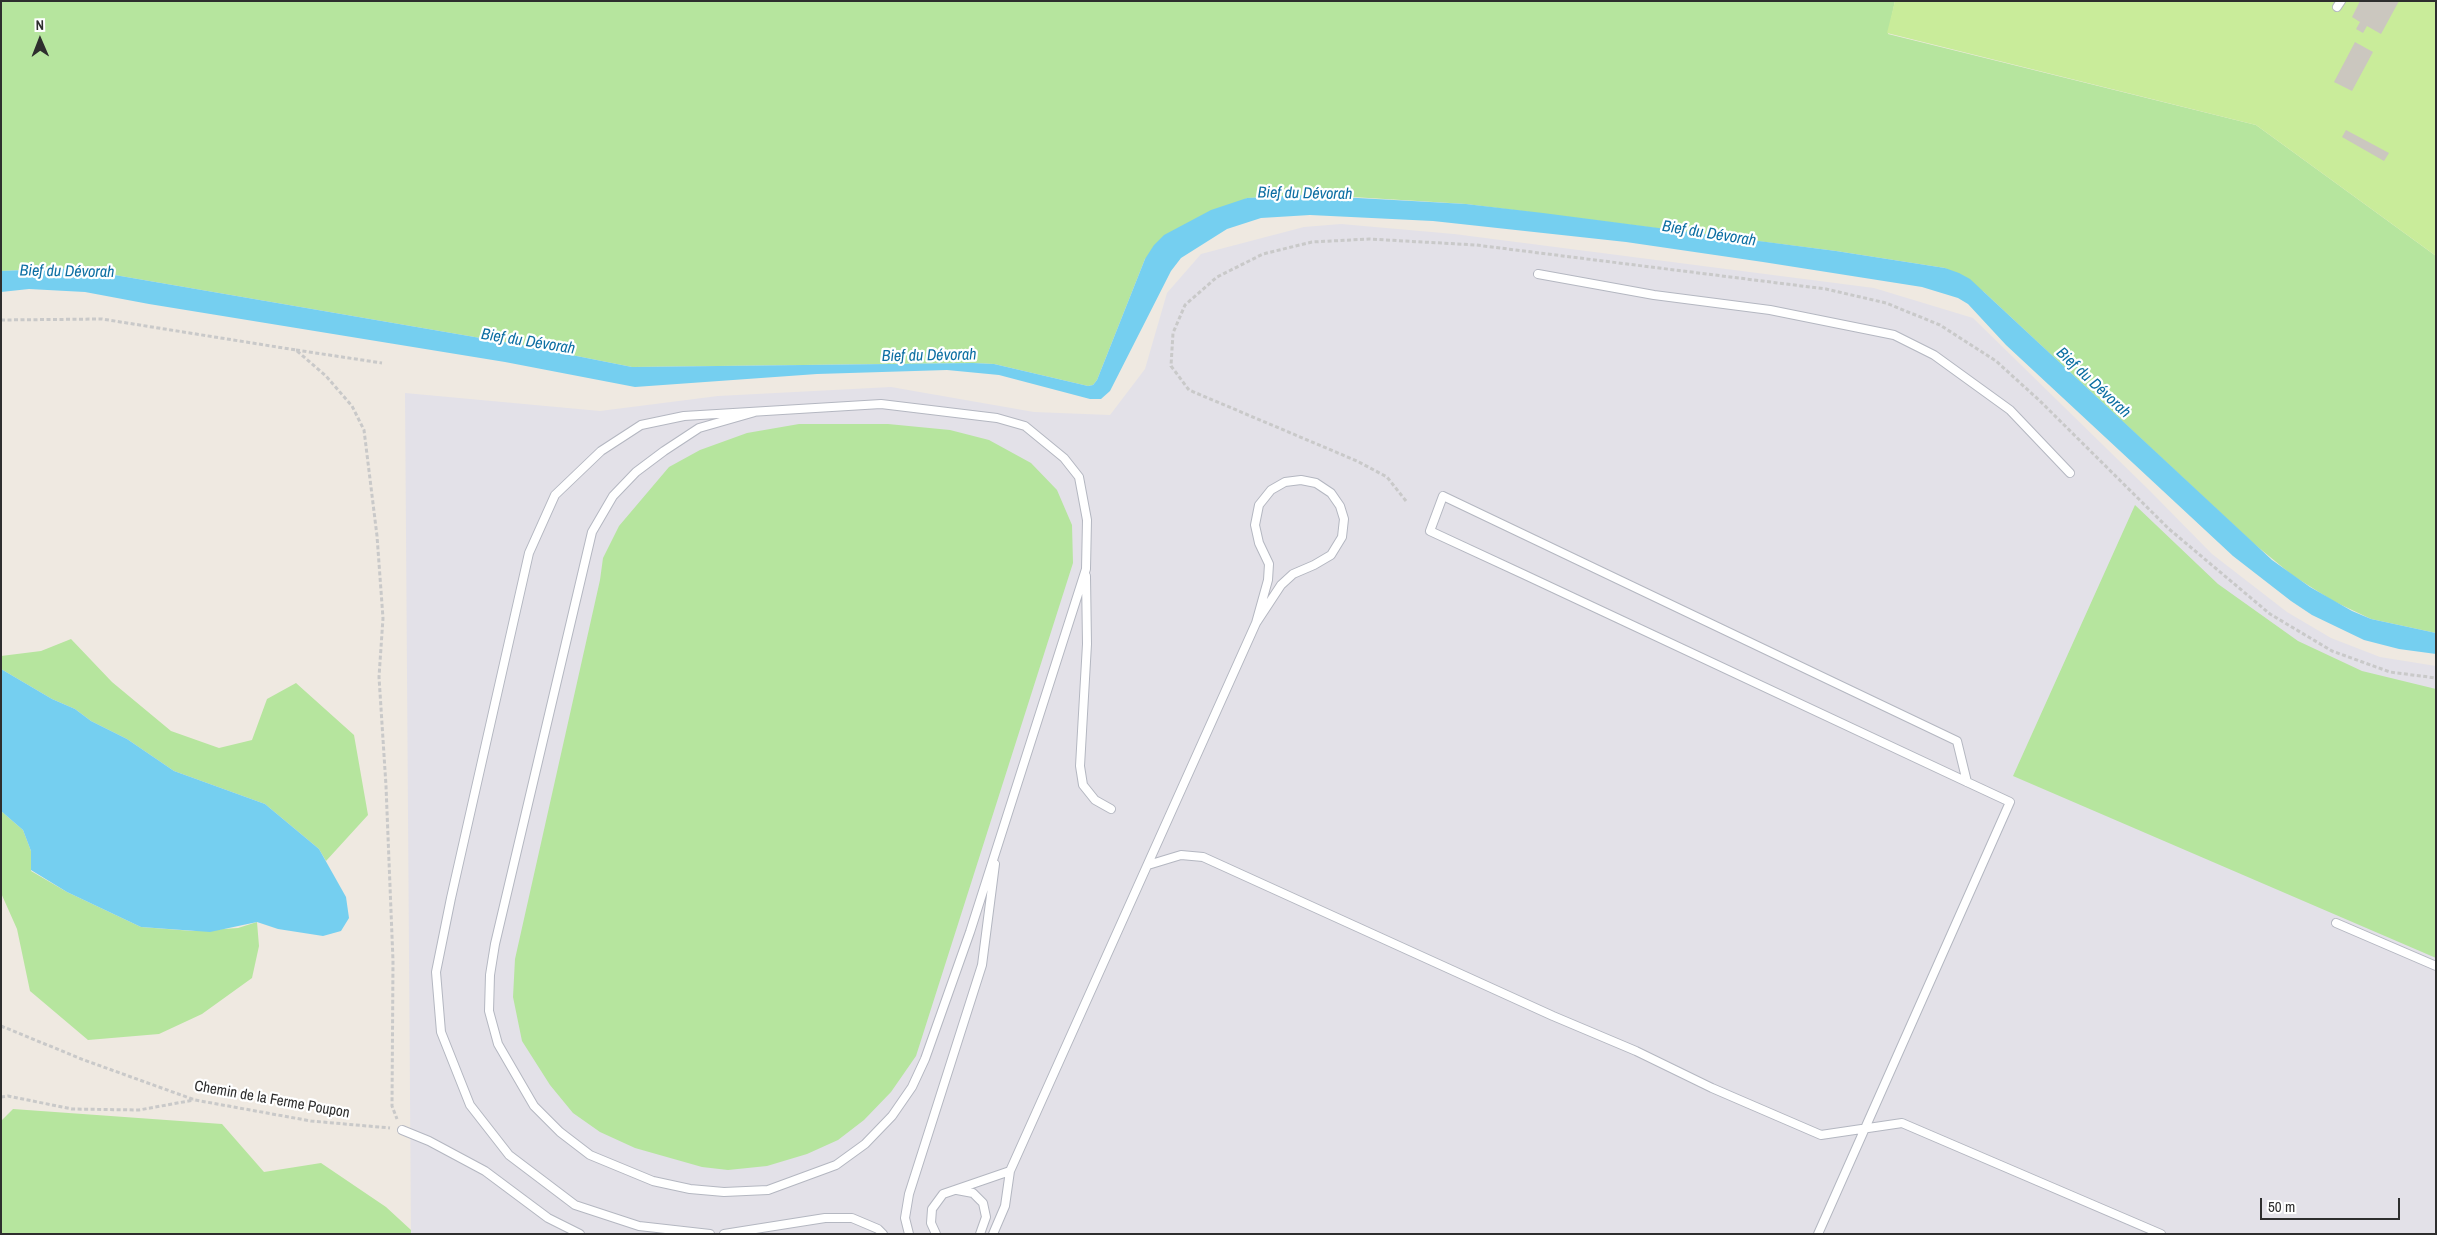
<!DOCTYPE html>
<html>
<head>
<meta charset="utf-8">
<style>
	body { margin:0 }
	#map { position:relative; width:2437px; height:1235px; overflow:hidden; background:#efe9e1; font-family:"Archivo Narrow",sans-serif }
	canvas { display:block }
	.frame { position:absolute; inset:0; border:2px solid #2e2e2e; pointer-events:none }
	.north { position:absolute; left:15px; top:15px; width:50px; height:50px; -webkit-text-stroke:4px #fff; paint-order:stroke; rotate:359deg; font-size:14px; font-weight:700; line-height:20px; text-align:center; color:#2e2e2e }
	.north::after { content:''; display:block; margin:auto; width:18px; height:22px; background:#2e2e2e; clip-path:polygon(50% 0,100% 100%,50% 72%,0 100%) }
	.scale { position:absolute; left:2260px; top:1198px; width:140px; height:22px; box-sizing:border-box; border:2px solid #2e2e2e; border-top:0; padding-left:6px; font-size:15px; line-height:18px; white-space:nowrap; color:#2e2e2e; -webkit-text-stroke:4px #fff; paint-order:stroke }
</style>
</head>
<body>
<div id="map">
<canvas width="2437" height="1235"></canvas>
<div class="frame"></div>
<div class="north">N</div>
<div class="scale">50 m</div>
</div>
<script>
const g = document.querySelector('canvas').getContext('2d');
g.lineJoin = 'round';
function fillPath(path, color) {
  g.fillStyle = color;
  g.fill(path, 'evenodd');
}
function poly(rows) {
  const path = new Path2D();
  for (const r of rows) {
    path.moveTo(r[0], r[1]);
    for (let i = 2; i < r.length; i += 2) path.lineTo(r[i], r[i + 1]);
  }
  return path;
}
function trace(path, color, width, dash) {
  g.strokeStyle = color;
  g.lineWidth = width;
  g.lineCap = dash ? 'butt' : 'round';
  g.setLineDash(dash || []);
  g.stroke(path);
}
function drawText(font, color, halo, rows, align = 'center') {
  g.font = font + ' "Archivo Narrow",sans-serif';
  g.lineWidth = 4.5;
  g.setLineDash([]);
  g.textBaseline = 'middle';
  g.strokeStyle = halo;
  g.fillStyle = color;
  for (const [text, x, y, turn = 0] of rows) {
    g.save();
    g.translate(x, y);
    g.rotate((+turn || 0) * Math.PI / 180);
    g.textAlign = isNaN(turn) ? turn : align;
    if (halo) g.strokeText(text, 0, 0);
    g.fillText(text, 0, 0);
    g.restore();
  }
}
fillPath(poly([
	[1341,224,1454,234,1874,288,1973,318,2149,490,2212,554,2287,612,2331,638,2380,657,2436,666,2436,1234,411,1234,405,393,600,411,718,396,891,387,1034,412,1110,415,1145,369,1167,293,1201,254,1304,227]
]), '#e3e1e8');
fillPath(poly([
	[1,1,1895,1,1888,34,2256,125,2436,256,2436,633,2371,619,2333,601,2292,575,2253,543,1984,292,1945,268,1836,251,1466,204,1320,195,1247,198,1145,259,1097,380,1093,385,1088,386,994,364,973,363,632,367,521,345,74,268,1,271],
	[799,424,888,424,950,430,989,440,1031,463,1057,490,1072,525,1073,563,916,1056,891,1092,864,1120,838,1140,807,1154,767,1166,728,1170,702,1167,635,1148,600,1132,573,1113,550,1085,522,1041,513,997,515,959,600,580,603,558,619,526,669,467,700,450,747,433],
	[2135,505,2218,584,2298,641,2362,671,2436,689,2436,958,2013,776],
	[71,639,112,682,171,731,219,748,252,740,267,699,296,683,354,735,368,815,326,861,319,849,265,804,174,771,127,739,91,721,75,709,52,699,1,669,1,656,41,651],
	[1,811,23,830,31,851,31,871,67,892,141,927,193,931,238,928,257,922,259,946,252,978,202,1014,159,1034,88,1040,30,991,17,929,1,893],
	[13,1109,222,1124,264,1172,321,1163,386,1207,411,1230,411,1234,1,1234,1,1121]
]), '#b6e59e');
fillPath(poly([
	[1895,1,2436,1,2436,256,2256,125,1887,33]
]), '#c9ec9a');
fillPath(poly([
	[1304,195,1466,204,1543,213,1836,251,1945,268,1959,273,1970,279,2272,560,2310,587,2352,611,2371,619,2436,633,2436,654,2399,649,2364,640,2312,615,2291,601,2233,556,2006,345,1968,304,1958,298,1922,287,1763,262,1626,242,1433,221,1310,215,1261,218,1227,229,1181,258,1171,271,1110,391,1101,399,1090,399,999,375,947,370,817,374,635,387,505,362,149,304,85,292,29,289,1,292,1,271,74,268,521,345,632,367,973,363,994,364,1088,386,1093,385,1097,380,1145,259,1154,245,1164,235,1211,210,1247,198],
	[1,669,52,699,75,709,91,721,127,739,174,771,265,804,319,849,346,897,349,918,341,931,323,936,278,929,257,922,210,932,141,927,67,892,31,870,31,851,23,830,1,811]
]), '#75cff0');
fillPath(poly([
	[2360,1,2399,1,2381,34,2367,26,2363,33,2356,29,2360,22,2352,17],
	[2355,42,2373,52,2352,91,2334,82],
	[2346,130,2389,153,2384,161,2342,137]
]), '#cbc7bf');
const lane = poly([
	[2337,7,2341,1],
	[1538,274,1654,295,1770,310,1894,335,1934,355,2010,410,2070,473],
	[1086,576,1087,644,1080,766,1083,785,1095,800,1111,809],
	[1148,865,1181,855,1203,857,1553,1016,1636,1051,1712,1088,1821,1135,1902,1123,2161,1234],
	[2336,923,2436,966],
	[402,1130,429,1141,485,1171,548,1218,580,1234],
	[957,1190,973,1193,983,1203,986,1217,980,1234],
	[710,1234,639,1226,575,1205,509,1155,470,1105,441,1032,436,972,451,898,529,553,555,495,601,451,641,425,684,416,881,404,997,418,1025,426,1064,458,1079,477,1087,520,1086,569,970,932,925,1059,912,1087,892,1116,865,1144,836,1165,768,1190,724,1192,690,1189,653,1181,590,1155,560,1132,534,1106,498,1044,489,1011,490,975,495,944,592,532,613,496,636,472,664,451,699,428,755,412],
	[724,1234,825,1218,852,1218,878,1229,883,1234],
	[909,1234,905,1218,909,1194,982,965,995,864],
	[936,1234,931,1223,932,1209,943,1194,1010,1171],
	[993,1234,1005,1206,1010,1171,1256,623,1281,585,1293,574,1314,565,1331,555,1342,537,1344,519,1340,506,1331,493,1316,483,1301,480,1285,482,1271,490,1259,505,1255,525,1259,543,1269,564,1268,580,1256,623],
	[1818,1234,2010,802,1967,782,1619,619,1525,575,1430,531,1443,496,1957,741,1967,782]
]);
trace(lane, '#b4b7c1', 10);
trace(poly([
	[1,320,102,319,296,350,326,376,352,406,364,430,377,536,383,618,379,677,386,786,393,961,392,1106,397,1119],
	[296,350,382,363],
	[1406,501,1387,477,1357,461,1189,390,1171,366,1173,333,1185,305,1217,277,1263,254,1312,242,1369,239,1476,245,1826,289,1886,303,1940,325,1996,361,2040,401,2169,529,2270,614,2332,651,2390,672,2436,678],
	[1,1026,84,1060,195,1100,311,1121,390,1128],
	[1,1097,8,1096,72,1109,139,1110,194,1100]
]), '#c9c9c9', 3, [4, 2.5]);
trace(lane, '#fff', 8);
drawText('15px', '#2e2e2e', '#fff', [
	["Chemin de la Ferme Poupon",272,1100,10]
]);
drawText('italic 16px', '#0d6fa3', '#fff', [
	["Bief du Dévorah",1305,194,1],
	["Bief du Dévorah",1709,234,9],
	["Bief du Dévorah",67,272,1],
	["Bief du Dévorah",528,342,9],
	["Bief du Dévorah",929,356,-1],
	["Bief du Dévorah",2093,383,43]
]);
</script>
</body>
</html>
